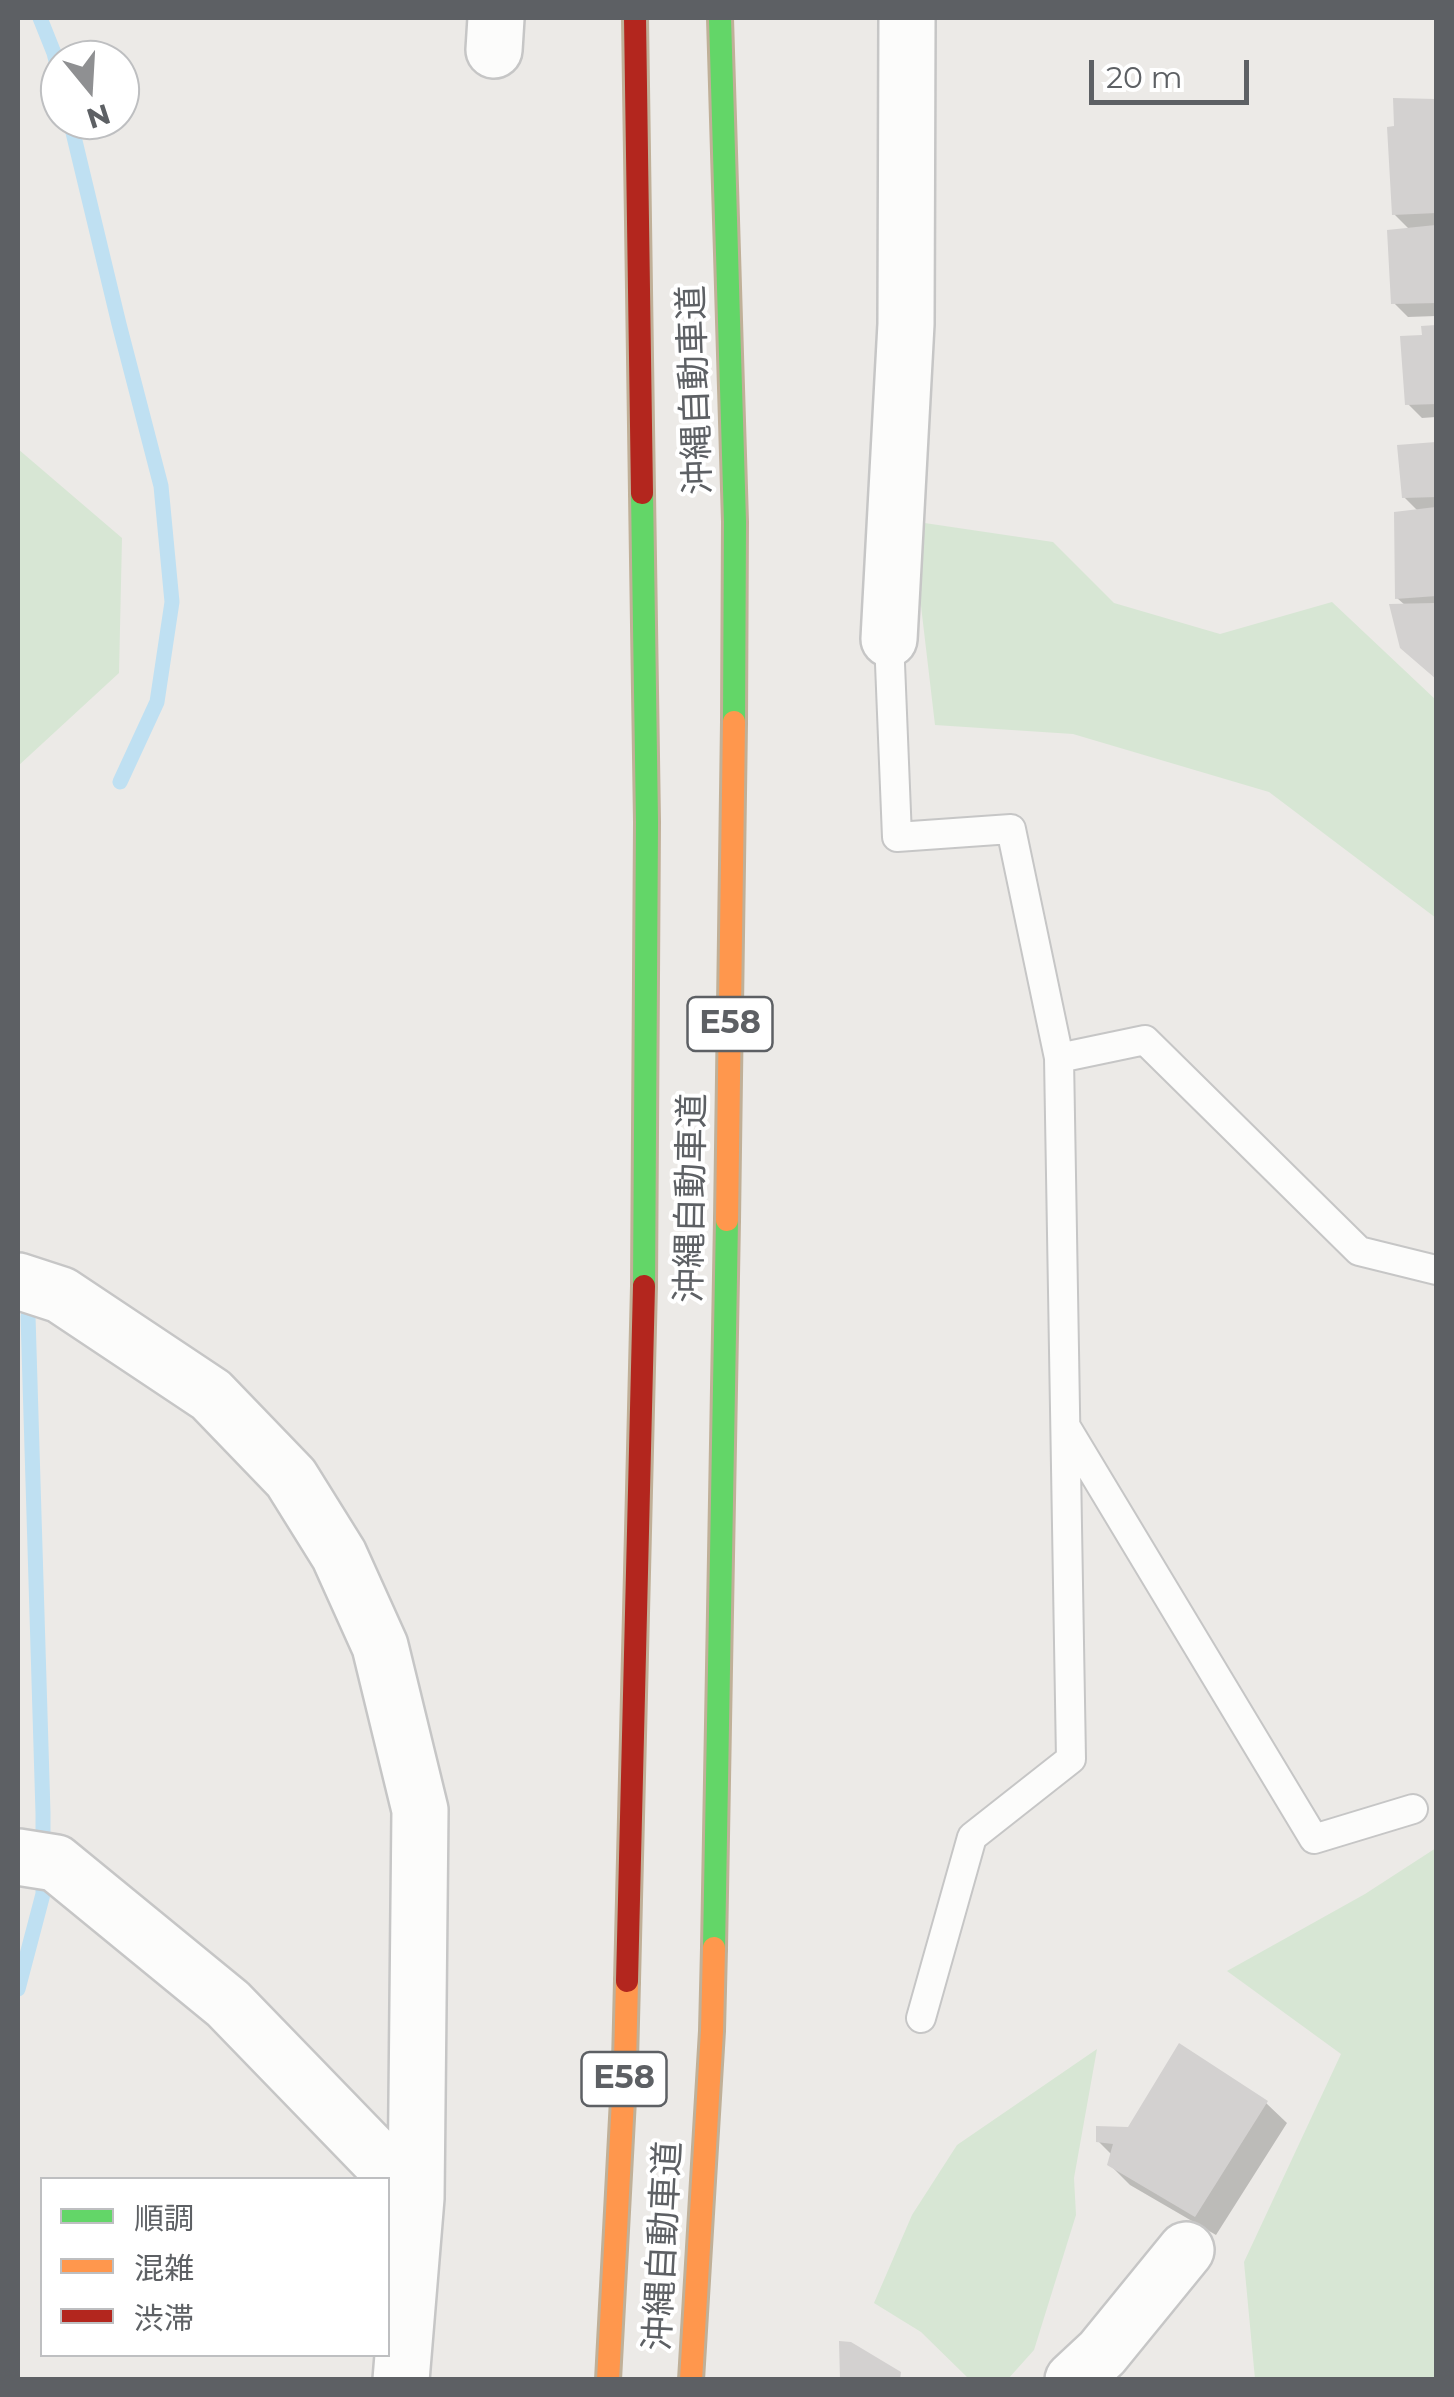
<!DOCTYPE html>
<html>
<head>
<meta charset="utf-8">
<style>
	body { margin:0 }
	#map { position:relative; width:1454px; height:2397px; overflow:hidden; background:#eceae7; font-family:Montserrat,"Noto Sans JP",sans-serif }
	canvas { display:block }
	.frame { position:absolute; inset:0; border:20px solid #5d6064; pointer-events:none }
	.legend { position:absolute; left:40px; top:2177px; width:350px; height:180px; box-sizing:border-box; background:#fff; border:2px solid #bebfc1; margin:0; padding:12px 18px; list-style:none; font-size:30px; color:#5d6064 }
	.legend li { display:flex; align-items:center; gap:20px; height:50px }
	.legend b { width:50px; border:2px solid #bebfc1 }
	.north { position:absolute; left:40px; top:40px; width:100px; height:100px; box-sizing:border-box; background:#fff; border:2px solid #bebfc1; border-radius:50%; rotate:162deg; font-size:28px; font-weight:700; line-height:40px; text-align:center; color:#5d6064 }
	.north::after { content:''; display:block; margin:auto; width:35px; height:45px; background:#8f9092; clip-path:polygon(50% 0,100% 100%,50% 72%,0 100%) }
	.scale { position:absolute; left:1089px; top:60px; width:160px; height:45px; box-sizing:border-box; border:5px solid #5d6064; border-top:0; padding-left:12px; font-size:30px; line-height:35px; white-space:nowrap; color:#5d6064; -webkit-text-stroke:8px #fff; paint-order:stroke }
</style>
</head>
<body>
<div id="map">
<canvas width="1454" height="2397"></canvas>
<div class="frame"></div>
<ul class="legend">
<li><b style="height:12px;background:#63d668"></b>順調</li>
<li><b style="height:12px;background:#ff974d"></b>混雑</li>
<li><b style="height:12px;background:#b3261e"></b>渋滞</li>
</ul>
<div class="north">N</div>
<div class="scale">20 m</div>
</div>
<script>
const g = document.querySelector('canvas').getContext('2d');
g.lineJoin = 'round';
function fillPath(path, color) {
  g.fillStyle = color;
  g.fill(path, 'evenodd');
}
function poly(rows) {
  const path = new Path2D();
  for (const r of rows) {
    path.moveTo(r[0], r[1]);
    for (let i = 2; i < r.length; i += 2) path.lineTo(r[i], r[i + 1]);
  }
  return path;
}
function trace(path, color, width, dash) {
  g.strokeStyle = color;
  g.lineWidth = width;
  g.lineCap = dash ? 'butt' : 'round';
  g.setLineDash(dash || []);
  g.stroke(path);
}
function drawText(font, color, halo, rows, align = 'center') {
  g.font = font + ' Montserrat,"Noto Sans JP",sans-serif';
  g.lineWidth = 8;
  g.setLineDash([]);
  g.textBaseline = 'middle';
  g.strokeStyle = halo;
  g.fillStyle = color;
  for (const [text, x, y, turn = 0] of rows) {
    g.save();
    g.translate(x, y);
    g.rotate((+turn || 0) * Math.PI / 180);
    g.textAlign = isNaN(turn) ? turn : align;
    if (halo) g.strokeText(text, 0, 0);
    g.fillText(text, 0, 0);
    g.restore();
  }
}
fillPath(poly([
	[18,449,122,538,119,673,18,766],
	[911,521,1053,542,1114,603,1220,634,1332,602,1436,700,1436,918,1269,792,1073,734,935,725],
	[1436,1848,1436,2379,1255,2379,1244,2262,1341,2054,1227,1971,1365,1894],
	[1097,2049,1074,2178,1076,2215,1034,2350,1008,2379,969,2379,921,2332,874,2303,912,2215,957,2145]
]), '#d7e6d4');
fillPath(poly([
	[1395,101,1436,101,1436,316,1408,317,1394,303,1410,230,1394,214,1400,128],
	[1436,328,1436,417,1422,418,1408,404,1425,337,1424,329],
	[1436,445,1436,678,1418,662,1406,606,1397,598,1419,512,1404,497,1400,447],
	[1266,2103,1287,2123,1216,2235,1130,2185,1109,2164,1112,2155,1098,2141,1129,2129]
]), '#0003');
trace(poly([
	[40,18,54,53,60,77],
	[70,120,119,324,161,486,172,602,157,702,120,782],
	[18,1989,43,1894,43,1813,28,1316]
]), '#bfe0f2', 15);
fillPath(poly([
	[1393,98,1436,99,1436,213,1392,215,1387,127,1394,126],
	[1436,225,1436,303,1391,304,1387,230],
	[1436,325,1436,404,1405,405,1400,336,1422,335,1421,326],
	[1436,442,1436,497,1402,498,1397,445],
	[1436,507,1436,596,1395,599,1394,512],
	[1436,603,1436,679,1400,648,1389,604],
	[1179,2043,1268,2101,1195,2217,1107,2165,1113,2144,1096,2142,1096,2126,1128,2127],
	[839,2341,851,2342,901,2372,900,2380,840,2380]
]), '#d3d1d0');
const lane = poly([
	[889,639,897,837,1011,829,1059,1058,1071,1759,972,1837,921,2018],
	[1059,1058,1145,1040,1359,1251,1436,1270],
	[1066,1427,1314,1839,1413,1809]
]);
const street = poly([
	[494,50,496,18],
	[889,639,906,324,907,18],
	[18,1281,61,1295,211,1395,291,1478,339,1555,380,1646,420,1810,416,2198,401,2380],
	[18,1857,56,1863,228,2004,416,2198],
	[1073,2380,1102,2353,1186,2250]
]);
const fast = poly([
	[720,18,735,522,734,722],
	[642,493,647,822,644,1286],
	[714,1948,727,1220]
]);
const slow = poly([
	[727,1220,734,722],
	[608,2380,625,2062,627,1981],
	[691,2380,712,2031,714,1948]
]);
const jam = poly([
	[635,18,642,493],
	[627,1981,644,1286]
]);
trace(lane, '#c6c6c6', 32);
trace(street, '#c6c6c6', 60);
trace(fast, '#c0b098', 28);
trace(slow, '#c0b098', 28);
trace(jam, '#c0b098', 28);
trace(lane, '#fcfcfb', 28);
trace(street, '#fcfcfb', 55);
trace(fast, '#63d668', 22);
trace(slow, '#ff974d', 22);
trace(jam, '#b3261e', 22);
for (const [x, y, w] of [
	[730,1024,85],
	[624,2079,85]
]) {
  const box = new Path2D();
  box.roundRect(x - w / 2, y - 27, w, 54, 8);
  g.fillStyle = '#fff';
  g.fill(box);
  trace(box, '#5d6064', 2.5);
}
drawText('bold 32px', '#5d6064', null, [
	["E58",730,1024],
	["E58",624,2079]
]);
drawText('35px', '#5d6064', '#fff', [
	["沖縄自動車道",696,390,-92],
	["沖縄自動車道",692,1198,-89],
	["沖縄自動車道",664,2246,-87]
]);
</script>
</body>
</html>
